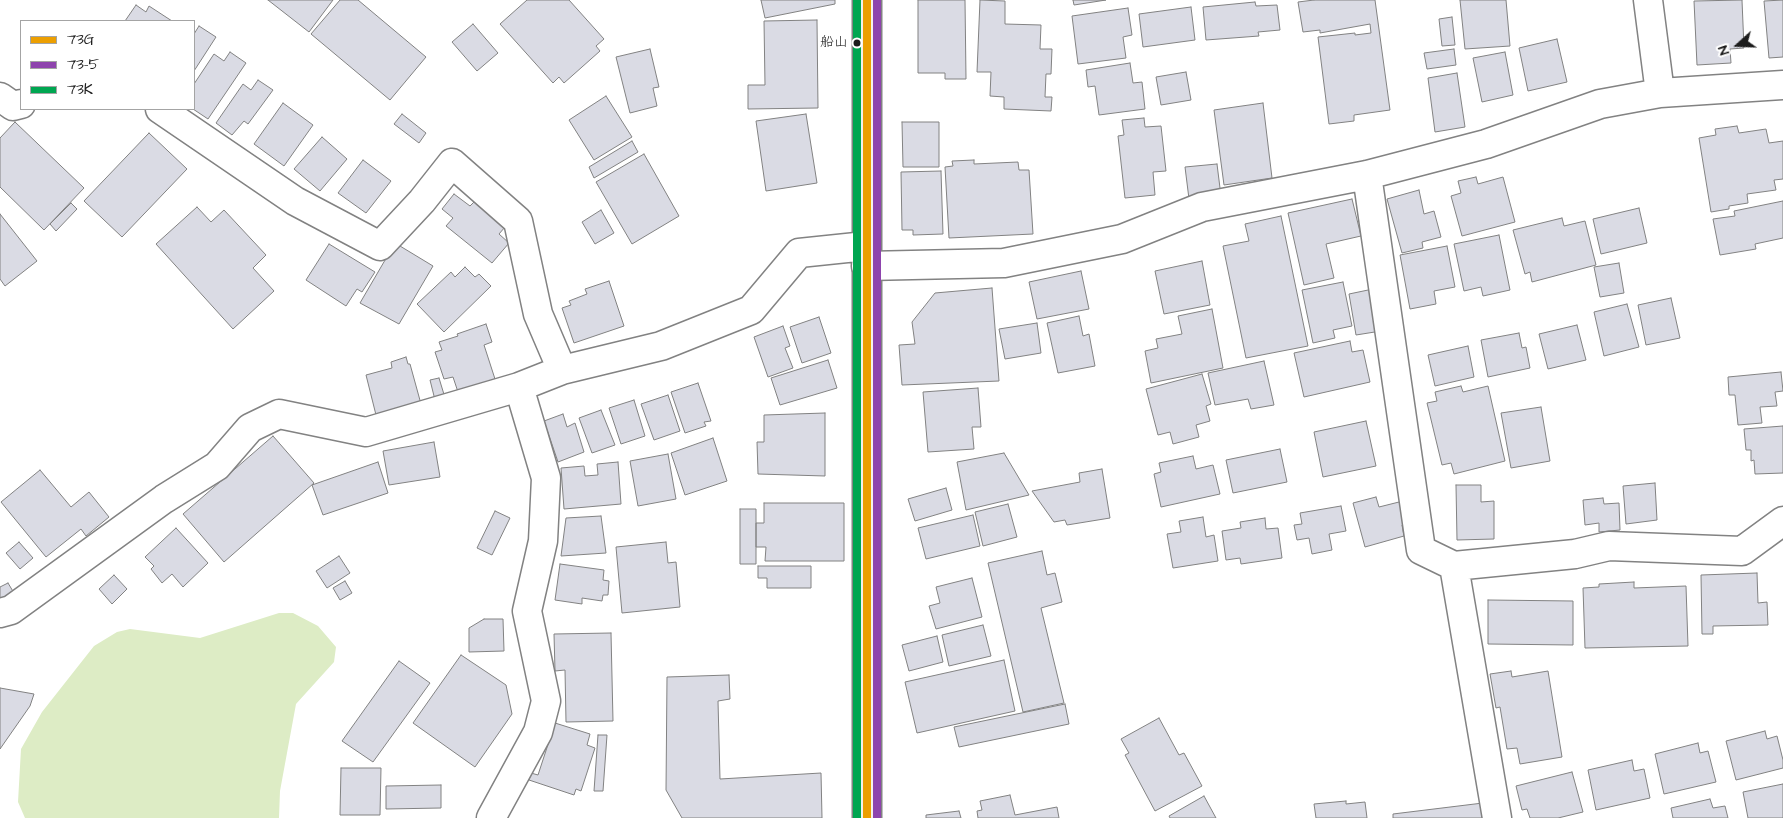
<!DOCTYPE html>
<html>
<head>
<meta charset="utf-8">
<style>
	body { margin:0 }
	#map { position:relative; width:1783px; height:818px; overflow:hidden; background:#fff; font-family:"Architects Daughter",sans-serif }
	canvas { display:block }
	.legend { position:absolute; left:20px; top:20px; width:175px; height:90px; box-sizing:border-box; background:#fff; border:1px solid #a4a4a4; margin:0; padding:6px 9px; list-style:none; font-size:15px; color:#1c1c1c }
	.legend li { display:flex; align-items:center; gap:10px; height:25px }
	.legend b { width:25px; border:1px solid #a4a4a4 }
	.north { position:absolute; left:1713px; top:20px; width:50px; height:50px; -webkit-text-stroke:4px #fff; paint-order:stroke; rotate:250deg; font-size:14px; font-weight:700; line-height:20px; text-align:center; color:#1c1c1c }
	.north::after { content:''; display:block; margin:auto; width:18px; height:22px; background:#1c1c1c; clip-path:polygon(50% 0,100% 100%,50% 72%,0 100%) }
</style>
</head>
<body>
<div id="map">
<canvas width="1783" height="818"></canvas>
<ul class="legend">
<li><b style="height:6px;background:#ec9f01"></b>73G</li>
<li><b style="height:6px;background:#8e44ad"></b>73-5</li>
<li><b style="height:6px;background:#00a651"></b>73K</li>
</ul>
<div class="north">N</div>
</div>
<script>
const g = document.querySelector('canvas').getContext('2d');
g.lineJoin = 'round';
function fillPath(path, color) {
  g.fillStyle = color;
  g.fill(path, 'evenodd');
}
function poly(rows) {
  const path = new Path2D();
  for (const r of rows) {
    path.moveTo(r[0], r[1]);
    for (let i = 2; i < r.length; i += 2) path.lineTo(r[i], r[i + 1]);
  }
  return path;
}
function trace(path, color, width, dash) {
  g.strokeStyle = color;
  g.lineWidth = width;
  g.lineCap = dash ? 'butt' : 'round';
  g.setLineDash(dash || []);
  g.stroke(path);
}
function drawText(font, color, halo, rows, align = 'center') {
  g.font = font + ' "Architects Daughter","Klee One",sans-serif';
  g.lineWidth = 4;
  g.setLineDash([]);
  g.textBaseline = 'middle';
  g.strokeStyle = halo;
  g.fillStyle = color;
  for (const [text, x, y, turn = 0] of rows) {
    g.save();
    g.translate(x, y);
    g.rotate((+turn || 0) * Math.PI / 180);
    g.textAlign = isNaN(turn) ? turn : align;
    if (halo) g.strokeText(text, 0, 0);
    g.fillText(text, 0, 0);
    g.restore();
  }
}
fillPath(poly([
	[279,613,293,613,318,626,336,647,334,662,296,704,280,791,279,818,25,818,18,802,21,749,42,712,94,646,117,632,130,629,200,638]
]), '#ddecc5');
const building = poly([
	[268,0,333,0,309,32,268,0],
	[340,0,358,0,426,57,390,100,311,34,340,0],
	[527,0,569,0,604,39,596,46,600,51,564,83,559,77,553,83,500,24,527,0],
	[761,0,835,0,835,4,765,18,761,0],
	[918,0,965,0,966,79,945,79,945,73,918,73,918,0],
	[980,0,1005,1,1005,24,1041,25,1040,49,1052,49,1051,74,1046,74,1045,97,1052,97,1051,111,1004,109,1004,97,990,96,991,72,977,72,980,0],
	[1073,0,1106,0,1074,5,1073,0],
	[1314,0,1375,0,1390,110,1354,115,1354,121,1329,124,1318,37,1355,33,1355,35,1371,33,1370,24,1320,33,1320,30,1303,32,1298,2,1314,0],
	[1460,0,1506,0,1510,46,1465,49,1460,0],
	[1742,0,1744,48,1730,49,1731,63,1697,65,1694,1,1742,0],
	[1783,0,1783,57,1769,58,1764,1,1783,0],
	[1255,2,1256,6,1277,5,1280,30,1258,32,1259,36,1206,40,1203,7,1255,2],
	[136,5,146,12,149,6,172,21,125,21,136,5],
	[1191,7,1195,40,1143,47,1139,14,1191,7],
	[1128,8,1132,35,1123,37,1126,58,1078,64,1072,16,1128,8],
	[1452,17,1455,45,1442,46,1439,19,1452,17],
	[817,20,818,108,748,109,748,85,765,85,764,21,817,20],
	[473,24,498,53,477,71,452,42,473,24],
	[199,26,216,37,194,71,194,34,199,26],
	[1557,39,1567,82,1528,91,1519,48,1557,39],
	[650,49,659,87,653,88,657,106,630,113,616,57,650,49],
	[1454,49,1456,65,1427,69,1424,53,1454,49],
	[230,52,246,63,208,119,193,109,194,84,214,54,224,61,230,52],
	[1505,52,1513,95,1482,102,1473,58,1505,52],
	[1130,63,1133,83,1142,82,1145,109,1099,115,1095,86,1088,87,1086,70,1130,63],
	[1186,72,1191,100,1161,105,1156,77,1186,72],
	[1457,73,1465,127,1435,132,1428,78,1457,73],
	[258,80,273,90,248,124,244,121,232,135,216,123,243,84,251,90,258,80],
	[606,96,632,137,594,160,569,120,606,96],
	[283,103,313,125,284,166,254,144,283,103],
	[1263,103,1272,178,1224,185,1214,110,1263,103],
	[402,114,426,133,419,143,394,124,402,114],
	[806,114,817,183,766,191,756,121,806,114],
	[1144,118,1145,127,1161,126,1166,171,1153,172,1155,195,1125,198,1118,136,1124,135,1122,120,1144,118],
	[15,122,84,188,44,230,0,187,0,138,15,122],
	[902,122,939,122,939,167,903,167,902,122],
	[1737,126,1739,133,1766,129,1769,143,1783,141,1783,179,1774,180,1776,190,1747,194,1748,203,1729,206,1729,209,1711,212,1699,138,1716,135,1715,129,1737,126],
	[149,133,187,169,122,237,84,201,149,133],
	[322,137,347,159,320,191,294,169,322,137],
	[632,141,638,152,594,178,589,167,632,141],
	[644,154,679,216,632,244,596,182,644,154],
	[363,160,391,181,366,213,338,193,363,160],
	[974,160,974,164,1018,162,1019,170,1029,170,1033,234,949,238,945,167,953,166,952,161,974,160],
	[1217,164,1221,196,1189,199,1185,167,1217,164],
	[941,171,943,234,913,235,913,230,902,230,901,172,941,171],
	[1476,177,1478,184,1503,177,1515,222,1462,236,1451,196,1461,193,1458,181,1476,177],
	[1419,190,1424,214,1434,211,1441,237,1422,242,1423,248,1402,253,1387,199,1419,190],
	[454,194,470,206,474,202,505,227,499,234,509,243,492,263,446,226,453,218,442,209,454,194],
	[1352,199,1361,236,1326,244,1334,278,1304,285,1288,213,1352,199],
	[1783,201,1783,238,1755,244,1756,249,1720,255,1713,219,1735,216,1734,211,1783,201],
	[71,203,77,209,56,231,50,224,71,203],
	[197,207,211,222,224,210,266,255,253,268,274,291,233,329,156,244,197,207],
	[1639,208,1647,243,1601,254,1593,219,1639,208],
	[601,210,614,233,595,244,582,222,601,210],
	[0,214,37,261,5,286,0,279,0,214],
	[1281,216,1308,346,1246,358,1223,246,1249,241,1245,224,1281,216],
	[1562,218,1564,226,1585,221,1596,265,1532,282,1530,272,1525,274,1513,230,1562,218],
	[1499,235,1510,290,1483,296,1481,287,1464,291,1454,244,1499,235],
	[395,243,433,266,399,324,360,303,395,243],
	[329,244,375,272,362,292,357,289,346,306,306,280,329,244],
	[1447,246,1455,287,1434,291,1436,304,1410,309,1400,255,1447,246],
	[1202,261,1210,305,1164,314,1155,271,1202,261],
	[1619,263,1624,293,1600,297,1594,267,1619,263],
	[465,267,475,277,479,274,491,286,444,332,417,304,451,272,455,277,465,267],
	[1081,271,1089,309,1037,319,1029,282,1081,271],
	[609,281,624,326,574,343,562,308,571,305,569,301,587,294,585,289,609,281],
	[1343,282,1352,326,1333,330,1335,338,1313,343,1302,290,1343,282],
	[992,288,999,381,902,385,899,345,915,344,912,322,935,293,992,288],
	[1373,289,1381,331,1356,335,1349,294,1373,289],
	[1671,298,1680,338,1646,345,1638,305,1671,298],
	[1627,304,1639,347,1604,356,1594,312,1627,304],
	[1212,309,1223,368,1151,383,1145,351,1158,348,1156,339,1182,334,1178,316,1212,309],
	[1079,316,1083,336,1089,334,1095,366,1058,373,1047,323,1079,316],
	[819,317,831,353,802,363,790,327,819,317],
	[1037,323,1041,353,1005,359,999,329,1037,323],
	[486,324,492,342,484,345,495,379,458,392,453,377,444,379,435,352,442,350,439,342,458,336,457,334,486,324],
	[1577,325,1586,360,1548,369,1539,334,1577,325],
	[783,326,790,346,785,348,793,368,768,377,754,337,783,326],
	[1519,333,1522,348,1526,347,1530,368,1488,377,1481,340,1519,333],
	[1350,341,1352,352,1363,350,1370,382,1304,397,1294,353,1350,341],
	[1468,346,1474,377,1435,386,1428,355,1468,346],
	[406,357,408,364,410,364,421,404,376,415,366,375,392,368,391,362,406,357],
	[828,360,837,388,780,405,771,378,828,360],
	[1264,361,1274,405,1251,409,1248,399,1215,405,1208,373,1264,361],
	[1781,372,1783,391,1775,392,1777,406,1760,407,1762,423,1738,425,1735,395,1729,395,1728,377,1781,372],
	[1202,374,1211,404,1206,406,1210,421,1196,425,1199,437,1173,444,1170,432,1158,435,1146,389,1202,374],
	[439,378,446,401,436,404,430,380,439,378],
	[698,383,711,421,704,422,706,426,685,433,671,392,698,383],
	[1461,386,1463,392,1488,386,1505,461,1454,474,1451,463,1442,465,1427,403,1437,401,1435,392,1461,386],
	[978,388,981,427,972,427,974,449,928,452,923,392,978,388],
	[668,395,680,431,654,440,641,404,668,395],
	[634,400,645,436,621,444,609,408,634,400],
	[1541,407,1550,461,1511,468,1501,413,1541,407],
	[601,410,615,445,592,453,579,418,601,410],
	[825,413,825,476,758,474,757,442,764,442,764,415,825,413],
	[563,414,567,427,575,423,584,452,558,462,544,421,563,414],
	[1366,421,1376,466,1323,477,1314,432,1366,421],
	[1783,426,1783,473,1755,474,1754,460,1751,461,1751,450,1746,450,1744,429,1783,426],
	[273,436,314,483,224,562,183,514,273,436],
	[713,438,727,481,685,495,671,453,713,438],
	[434,442,440,477,389,485,383,451,434,442],
	[1280,449,1287,482,1233,493,1226,460,1280,449],
	[1004,453,1029,495,966,510,957,462,1004,453],
	[668,454,676,499,638,506,630,461,668,454],
	[1193,456,1196,469,1213,465,1220,494,1161,507,1154,474,1161,472,1159,463,1193,456],
	[378,462,388,493,323,515,312,485,378,462],
	[618,462,621,504,564,509,561,468,584,466,585,476,598,475,597,464,618,462],
	[1102,469,1110,518,1067,525,1065,520,1054,522,1032,491,1080,482,1079,473,1102,469],
	[40,470,71,507,89,492,109,517,86,536,81,529,46,557,1,502,40,470],
	[1655,483,1657,520,1626,524,1623,486,1655,483],
	[1456,485,1481,485,1481,502,1494,501,1494,539,1457,540,1456,485],
	[946,488,952,510,915,521,908,499,946,488],
	[1376,497,1379,507,1407,500,1412,522,1402,525,1404,536,1365,547,1353,503,1376,497],
	[1603,498,1604,504,1619,503,1620,530,1599,532,1599,523,1585,525,1583,500,1603,498],
	[764,503,844,503,844,561,765,561,766,547,756,547,756,523,764,523,764,503],
	[1008,504,1017,537,983,546,975,512,1008,504],
	[1341,506,1346,531,1329,534,1332,550,1312,554,1309,538,1297,540,1294,525,1302,524,1300,513,1341,506],
	[740,509,756,509,756,564,740,564,740,509],
	[495,511,510,518,492,555,477,548,495,511],
	[973,515,980,546,926,559,918,528,973,515],
	[601,516,606,553,561,556,566,518,601,516],
	[1203,517,1206,537,1214,535,1218,561,1173,568,1167,534,1181,532,1179,521,1203,517],
	[1265,518,1266,529,1278,528,1282,558,1241,564,1240,558,1226,560,1222,531,1241,528,1240,522,1265,518],
	[176,528,208,563,183,587,172,574,162,583,151,569,154,566,145,557,176,528],
	[19,542,33,558,20,569,6,553,19,542],
	[666,542,668,563,676,562,680,607,622,613,616,547,666,542],
	[1042,551,1047,575,1055,573,1062,602,1041,608,1064,703,1023,712,988,563,1042,551],
	[339,556,350,573,327,588,316,571,339,556],
	[560,564,604,570,603,580,609,581,608,595,603,595,602,601,582,598,582,604,555,600,560,564],
	[758,566,811,566,811,588,767,588,767,578,758,578,758,566],
	[1757,573,1758,603,1767,602,1768,625,1713,626,1713,634,1702,634,1701,575,1757,573],
	[114,575,127,589,112,604,99,589,114,575],
	[972,578,982,617,936,629,929,606,940,603,936,587,972,578],
	[345,581,352,593,340,600,333,588,345,581],
	[1634,582,1634,588,1686,586,1688,646,1585,648,1583,588,1599,587,1599,584,1634,582],
	[8,583,14,593,0,601,0,587,8,583],
	[1488,600,1573,601,1573,645,1488,644,1488,600],
	[484,619,503,619,504,651,469,652,469,628,484,619],
	[983,625,991,656,949,666,942,635,983,625],
	[611,633,613,721,566,722,565,670,555,671,554,634,611,633],
	[937,636,943,662,909,671,902,645,937,636],
	[461,655,506,685,512,714,475,767,413,723,461,655],
	[1004,660,1015,711,917,733,905,682,1004,660],
	[399,661,430,683,373,762,342,741,399,661],
	[1511,671,1512,677,1548,671,1562,757,1520,764,1517,748,1507,749,1500,707,1496,708,1490,674,1511,671],
	[729,675,730,699,718,701,720,779,821,773,822,818,682,818,666,790,667,677,729,675],
	[0,688,34,694,30,706,0,749,0,688],
	[1065,704,1069,724,959,747,954,727,1065,704],
	[1159,718,1179,755,1184,753,1202,786,1155,811,1125,755,1129,753,1121,739,1159,718],
	[555,723,590,734,587,745,595,748,581,791,576,789,574,795,529,780,531,773,538,775,555,723],
	[1765,731,1767,739,1777,736,1783,760,1783,768,1736,780,1726,741,1765,731],
	[598,735,607,735,603,791,594,791,598,735],
	[1698,743,1700,753,1708,751,1716,782,1664,794,1655,754,1698,743],
	[1632,760,1634,771,1644,769,1650,798,1596,810,1588,770,1632,760],
	[341,768,381,768,380,815,340,815,341,768],
	[1572,772,1583,812,1558,818,1530,818,1527,809,1522,810,1516,786,1572,772],
	[1783,784,1783,818,1748,818,1743,792,1783,784],
	[441,785,441,808,386,809,386,786,441,785],
	[1010,795,1015,815,1057,807,1059,818,978,818,977,811,982,810,980,801,1010,795],
	[1204,796,1216,818,1170,818,1169,816,1204,796],
	[1710,799,1713,808,1725,806,1728,818,1673,818,1671,808,1710,799],
	[1346,801,1346,804,1365,802,1367,818,1316,818,1314,804,1346,801],
	[1483,803,1485,818,1393,818,1393,814,1483,803],
	[959,811,961,818,926,818,926,815,959,811]
]);
fillPath(building, '#dadbe4');
trace(building, '#828282', 1);
const minor = poly([
	[1648,0,1660,93],
	[0,97,13,106,21,104],
	[160,109,295,201,380,246,422,201,452,163,518,221,538,314,562,370],
	[1367,175,1421,550,1454,566,1575,554,1609,546,1742,551,1783,521],
	[866,266,1004,263,1122,239,1202,207,1367,175,1486,144,1600,104,1660,93,1783,85],
	[1454,566,1497,818],
	[0,613,11,610,164,499,217,466,250,428,279,414,366,432,519,387,562,370,661,346,751,310,799,253,866,246],
	[491,818,538,732,546,701,527,611,543,541,546,478,519,387]
]);
const highway = poly([
	[867,818,867,0]
]);
trace(minor, '#828282', 31);
trace(highway, '#828282', 31);
trace(minor, '#fff', 28);
trace(highway, '#f4f1eb', 28);
trace(poly([
	[867,0,867,818]
]), '#ec9f01', 8);
trace(poly([
	[877,0,877,818]
]), '#8e44ad', 8);
trace(poly([
	[857,0,857,818]
]), '#00a651', 8);
for (const [x, y, r, color] of [
	[857,43,4.5,"#1c1c1c"]
]) {
  const dot = new Path2D();
  dot.arc(x, y, r, 0, 2 * Math.PI);
  g.fillStyle = color;
  g.fill(dot);
  trace(dot, '#fff', 2);
}
drawText('14px', '#1c1c1c', '#fff', [
	["船山",848,43]
], 'right');
</script>
</body>
</html>
